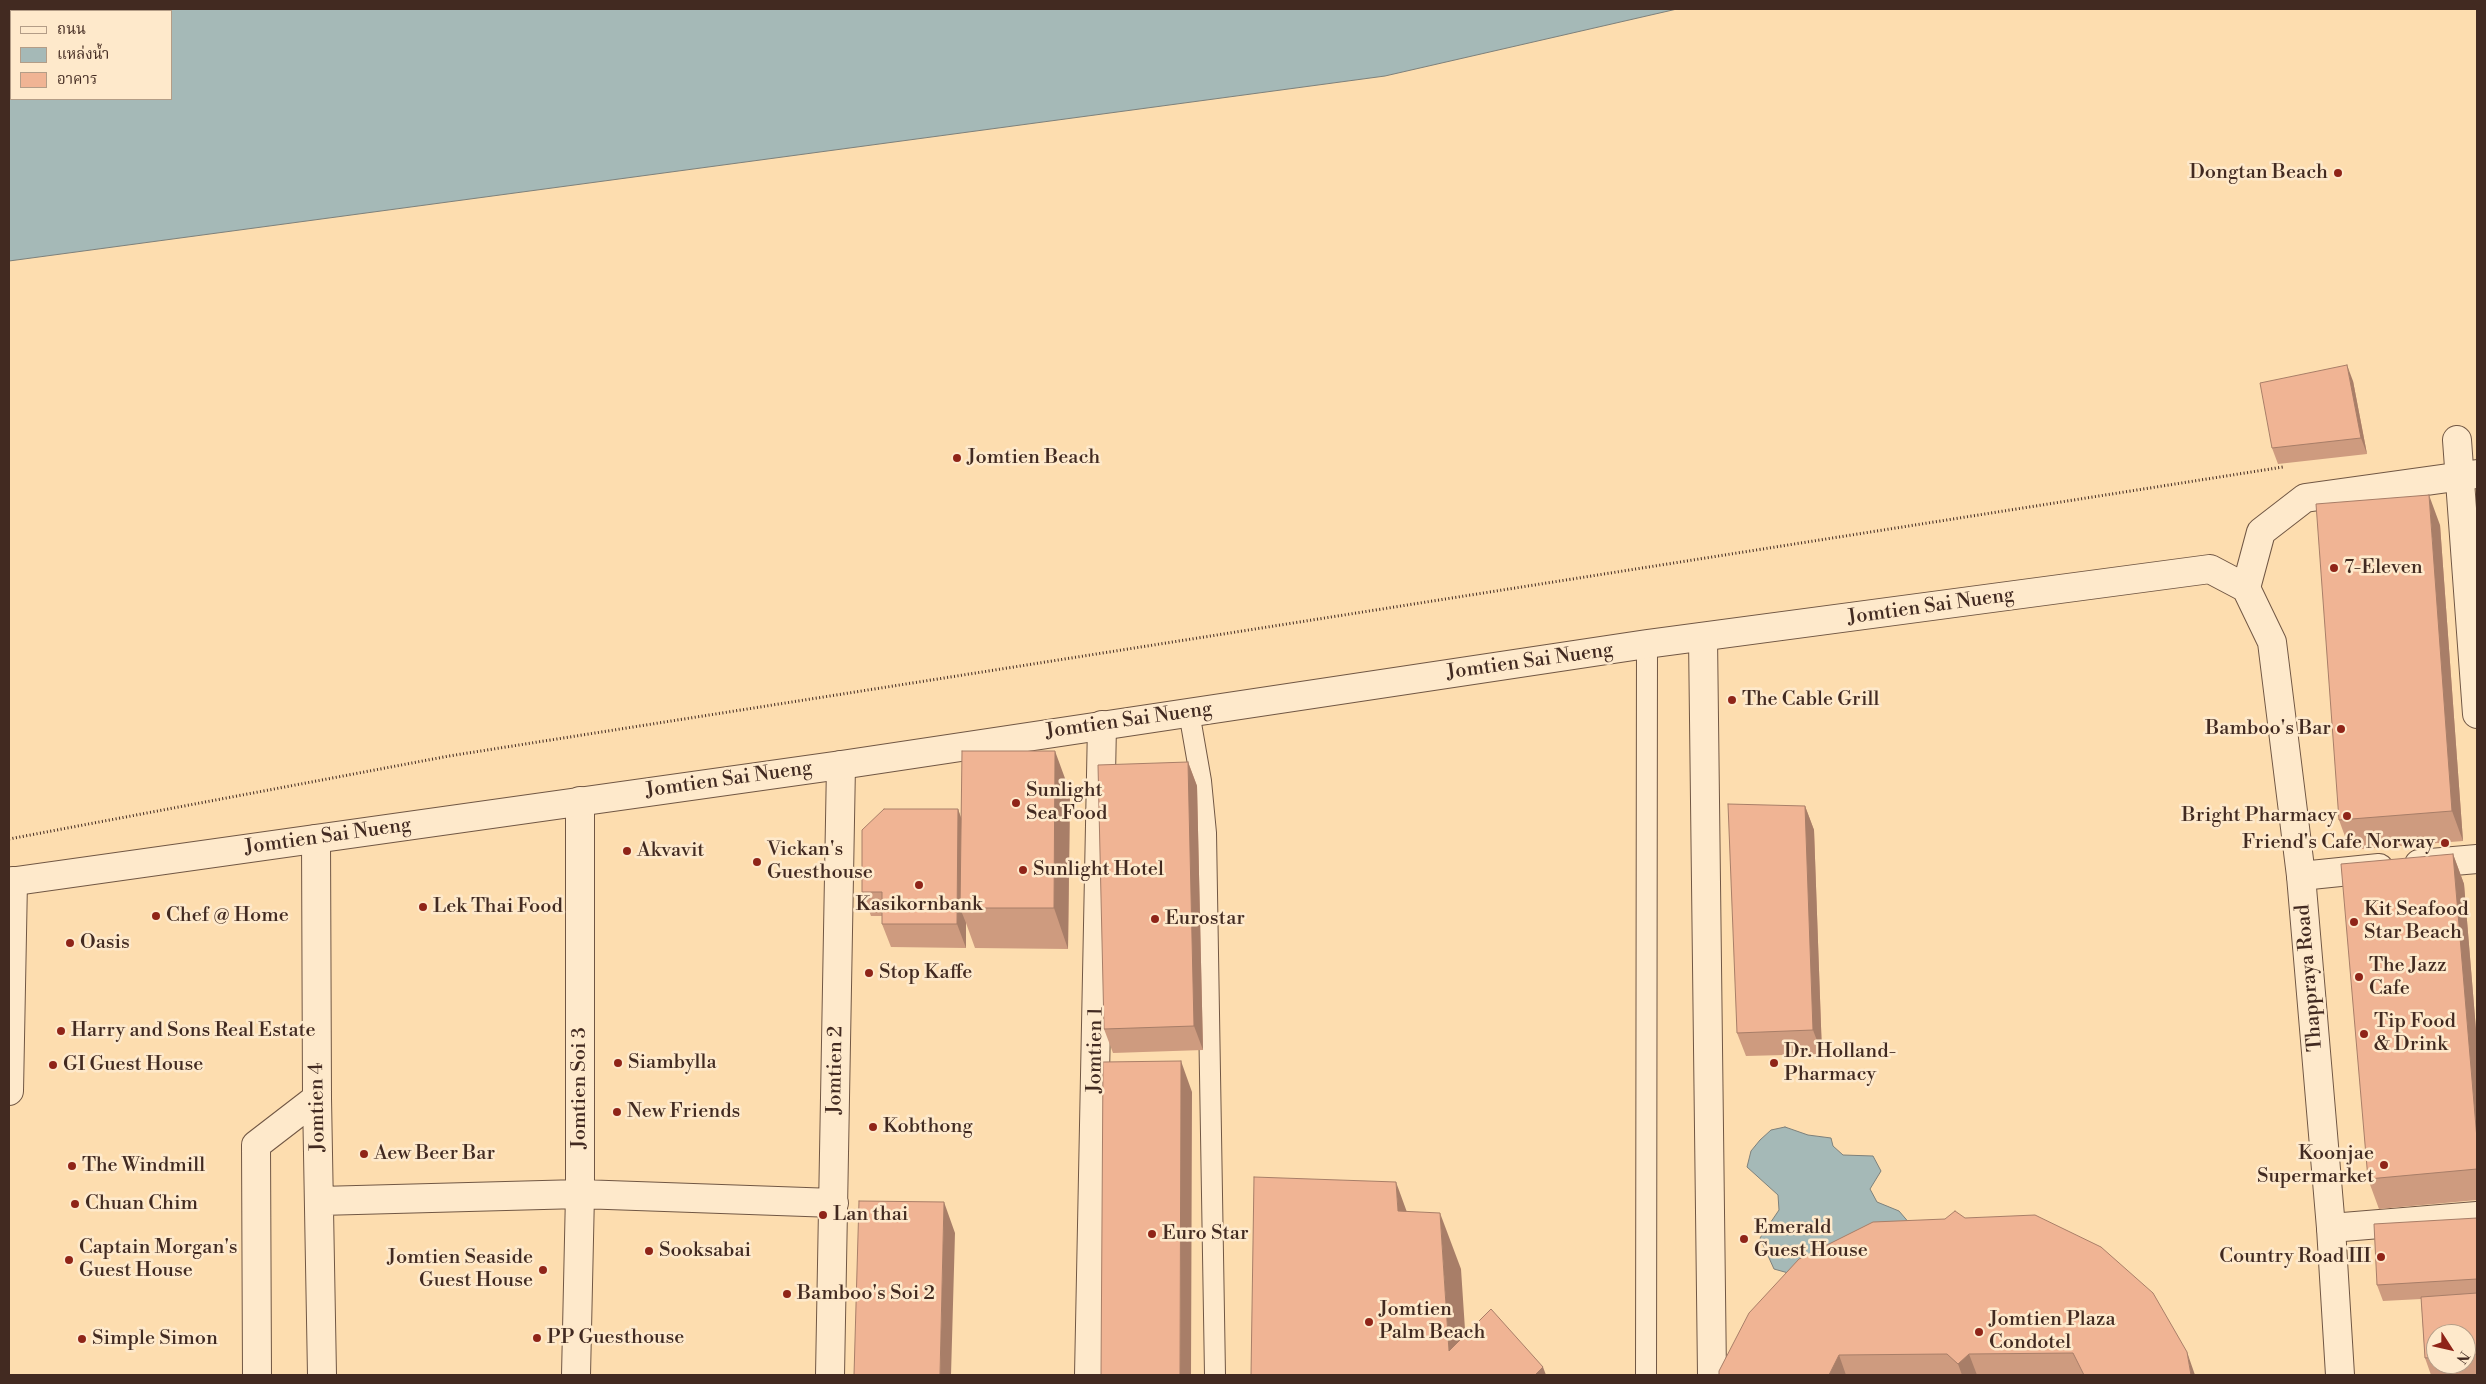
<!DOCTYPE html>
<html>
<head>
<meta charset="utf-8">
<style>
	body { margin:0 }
	#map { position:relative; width:2486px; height:1384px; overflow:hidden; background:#fdddaf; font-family:"Libre Bodoni","Noto Serif Thai",serif }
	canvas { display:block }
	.frame { position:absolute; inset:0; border:10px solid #422a21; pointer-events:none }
	.legend { position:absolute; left:10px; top:10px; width:162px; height:90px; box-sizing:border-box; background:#fee9cb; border:1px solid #b39d87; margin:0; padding:6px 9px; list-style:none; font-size:15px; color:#422a21 }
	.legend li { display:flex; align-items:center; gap:10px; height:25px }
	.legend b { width:25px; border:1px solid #b39d87 }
	.north { position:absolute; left:2426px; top:1324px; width:50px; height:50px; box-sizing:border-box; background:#fee9cb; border:1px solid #b39d87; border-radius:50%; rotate:125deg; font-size:14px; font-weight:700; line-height:20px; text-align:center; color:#422a21 }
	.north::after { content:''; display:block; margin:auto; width:18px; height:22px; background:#8f2418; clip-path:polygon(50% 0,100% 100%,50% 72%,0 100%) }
</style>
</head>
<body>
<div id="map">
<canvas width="2486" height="1384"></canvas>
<div class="frame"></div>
<ul class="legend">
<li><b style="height:6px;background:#fee9cb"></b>ถนน</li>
<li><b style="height:14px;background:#a5b9b7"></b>แหล่งน้ำ</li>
<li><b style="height:14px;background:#f0b494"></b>อาคาร</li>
</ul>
<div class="north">N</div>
</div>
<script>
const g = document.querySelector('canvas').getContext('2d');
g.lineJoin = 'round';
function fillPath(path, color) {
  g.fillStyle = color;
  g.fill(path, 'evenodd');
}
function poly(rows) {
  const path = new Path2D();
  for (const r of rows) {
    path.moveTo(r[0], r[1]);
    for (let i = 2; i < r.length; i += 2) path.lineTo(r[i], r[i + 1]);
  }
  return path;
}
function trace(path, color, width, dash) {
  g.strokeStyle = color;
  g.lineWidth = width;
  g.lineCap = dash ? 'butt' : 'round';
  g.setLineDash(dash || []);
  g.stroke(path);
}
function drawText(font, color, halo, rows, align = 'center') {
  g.font = font + ' "Libre Bodoni",serif';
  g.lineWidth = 5;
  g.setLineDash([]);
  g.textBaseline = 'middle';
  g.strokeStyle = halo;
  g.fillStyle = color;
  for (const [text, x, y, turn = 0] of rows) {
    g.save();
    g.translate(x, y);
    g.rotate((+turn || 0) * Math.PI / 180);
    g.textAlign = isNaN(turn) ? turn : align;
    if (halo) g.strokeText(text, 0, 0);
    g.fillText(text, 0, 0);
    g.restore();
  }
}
const water = poly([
	[9,9,1677,9,1385,76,9,261,9,9],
	[11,11,171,11,171,99,11,99,11,11],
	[1785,1127,1808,1135,1831,1138,1833,1146,1843,1155,1873,1156,1881,1171,1870,1189,1877,1202,1899,1211,1911,1225,1799,1276,1774,1269,1760,1238,1779,1210,1778,1195,1747,1167,1751,1151,1760,1140,1771,1130,1785,1127]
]);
fillPath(water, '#a5b9b7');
trace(water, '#7d807b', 1);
const service = poly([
	[1189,712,1201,781,1206,833,1215,1375],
	[1646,1375,1647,644]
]);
const pedestrian = poly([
	[2457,440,2477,714],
	[2419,864,2477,859],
	[2301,876,2379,868],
	[2331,1228,2477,1216]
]);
const minor = poly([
	[2246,588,2261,532,2305,498,2477,474],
	[1703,637,1712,1375],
	[316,839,317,1098,322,1375],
	[9,1091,13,881],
	[320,1201,580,1194,834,1203],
	[257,1375,256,1145,317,1098],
	[576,1375,580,1194,580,801],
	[830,1375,841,765],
	[1089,1375,1102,725]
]);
const tertiary = poly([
	[9,882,841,765,1647,644,2210,569,2246,588,2272,642,2301,876,2331,1228,2340,1375]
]);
trace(service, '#715744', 22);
trace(pedestrian, '#715744', 30);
trace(minor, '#715744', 30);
trace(tertiary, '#715744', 30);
trace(poly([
	[9,839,449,756,2283,467]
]), '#422a21', 3, [1, 2.5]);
trace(service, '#fee9cb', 20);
trace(pedestrian, '#fee9cb', 28);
trace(minor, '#fee9cb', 28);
trace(tertiary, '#fee9cb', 28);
fillPath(poly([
	[2353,381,2367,454,2278,464,2272,448],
	[2440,525,2463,841,2350,850,2339,820],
	[1188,762,1197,786,1203,1050,1113,1053,1104,1029],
	[1070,792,1068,949,975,948,966,923,966,948,891,947,882,924,882,916,871,916,862,892,958,809,961,818],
	[1805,806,1814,830,1822,1054,1746,1056,1737,1033],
	[2453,854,2464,884,2477,1042,2477,1200,2379,1209,2368,1179],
	[2477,1218,2477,1375,2431,1375,2425,1358,2421,1299,2383,1301,2377,1285],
	[2436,1334,2466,1334,2466,1364,2436,1364],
	[1945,1219,2195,1375,1719,1375]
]), '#ce9b7f');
fillPath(poly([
	[2347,365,2353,381,2367,454,2361,438],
	[2429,495,2440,525,2463,841,2452,811],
	[1055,751,1070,792,1068,949,1054,908],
	[1188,762,1197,786,1203,1050,1194,1026],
	[1805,806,1814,830,1822,1054,1813,1030],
	[958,809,966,832,960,908,966,923,966,948,957,924],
	[2453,854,2464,884,2477,1042,2477,1139],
	[1181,1061,1192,1092,1191,1375,1180,1375],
	[1396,1182,1416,1237,1398,1211],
	[944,1202,955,1233,951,1375,940,1375],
	[1440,1213,1461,1269,1468,1375,1449,1351],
	[2187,1352,2195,1375,2191,1375],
	[1969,1354,1977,1375,1962,1375,1958,1364],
	[1839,1355,1846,1375,1829,1375],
	[1543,1367,1546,1375,1535,1375]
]), '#a87e68');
const building = poly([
	[2347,365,2361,438,2272,448,2260,383,2347,365],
	[2429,495,2452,811,2339,820,2316,504,2429,495],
	[962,751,1055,751,1054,908,960,908,962,751],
	[1188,762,1194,1026,1104,1029,1098,765,1188,762],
	[1728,804,1805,806,1813,1030,1737,1033,1728,804],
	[884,809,958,809,957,924,882,924,882,892,862,892,862,830,884,809],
	[2453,854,2477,1139,2477,1169,2368,1179,2341,864,2453,854],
	[1181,1061,1180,1375,1101,1375,1103,1062,1181,1061],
	[1254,1177,1396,1182,1398,1211,1440,1213,1449,1351,1491,1309,1543,1367,1535,1375,1251,1375,1254,1177],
	[859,1201,944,1202,940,1375,854,1375,859,1201],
	[1955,1211,1965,1218,2035,1215,2101,1247,2153,1293,2187,1352,2191,1375,2084,1375,2073,1353,1969,1354,1958,1364,1947,1354,1839,1355,1829,1375,1719,1375,1719,1371,1749,1313,1799,1259,1873,1222,1945,1219,1955,1211],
	[2477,1218,2477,1279,2377,1285,2374,1224,2477,1218],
	[2477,1293,2477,1354,2466,1355,2466,1334,2436,1334,2436,1357,2425,1358,2421,1297,2477,1293]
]);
fillPath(building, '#f0b494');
trace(building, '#a87e68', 1);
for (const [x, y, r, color] of [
	[2338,173,5,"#8f2418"],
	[957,458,5,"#8f2418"],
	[2334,568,5,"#8f2418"],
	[1732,700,5,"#8f2418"],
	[2341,729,5,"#8f2418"],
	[1016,803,5,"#8f2418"],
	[2347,816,5,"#8f2418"],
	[2445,843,5,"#8f2418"],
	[627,851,5,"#8f2418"],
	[757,862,5,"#8f2418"],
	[1023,870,5,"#8f2418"],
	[919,885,5,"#8f2418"],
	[423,907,5,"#8f2418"],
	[156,916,5,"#8f2418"],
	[1155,919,5,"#8f2418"],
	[2354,922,5,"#8f2418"],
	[70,943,5,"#8f2418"],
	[869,973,5,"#8f2418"],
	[2359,977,5,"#8f2418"],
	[61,1031,5,"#8f2418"],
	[2364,1034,5,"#8f2418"],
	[618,1063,5,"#8f2418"],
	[1774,1063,5,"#8f2418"],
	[53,1065,5,"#8f2418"],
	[617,1112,5,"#8f2418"],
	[873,1127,5,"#8f2418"],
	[364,1154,5,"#8f2418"],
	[2384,1165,5,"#8f2418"],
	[72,1166,5,"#8f2418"],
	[75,1204,5,"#8f2418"],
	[823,1215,5,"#8f2418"],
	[1152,1234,5,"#8f2418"],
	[1744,1239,5,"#8f2418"],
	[649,1251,5,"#8f2418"],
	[2381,1257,5,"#8f2418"],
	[69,1260,5,"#8f2418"],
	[543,1270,5,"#8f2418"],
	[787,1294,5,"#8f2418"],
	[1369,1322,5,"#8f2418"],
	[1979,1332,5,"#8f2418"],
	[537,1338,5,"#8f2418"],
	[82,1339,5,"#8f2418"]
]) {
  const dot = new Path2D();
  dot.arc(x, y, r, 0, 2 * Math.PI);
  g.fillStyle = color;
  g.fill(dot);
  trace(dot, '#fee9cb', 2);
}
drawText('20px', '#422a21', '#fee9cb', [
	["Dongtan Beach",2328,173,"right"],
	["Jomtien Beach",967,458],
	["7-Eleven",2344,568],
	["The Cable Grill",1742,700],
	["Bamboo's Bar",2331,729,"right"],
	["Sunlight",1026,791],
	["Sea Food",1026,814],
	["Bright Pharmacy",2337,816,"right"],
	["Friend's Cafe Norway",2435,843,"right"],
	["Vickan's",767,850],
	["Guesthouse",767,873],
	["Akvavit",637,851],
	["Sunlight Hotel",1033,870],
	["Kasikornbank",919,905,"center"],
	["Lek Thai Food",433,907],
	["Kit Seafood",2364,910],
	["Star Beach",2364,933],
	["Chef @ Home",166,916],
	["Eurostar",1165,919],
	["Oasis",80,943],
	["The Jazz",2369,966],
	["Cafe",2369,989],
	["Stop Kaffe",879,973],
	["Tip Food",2374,1022],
	["& Drink",2374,1045],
	["Harry and Sons Real Estate",71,1031],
	["Dr. Holland-",1784,1052],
	["Pharmacy",1784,1075],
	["Siambylla",628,1063],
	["GI Guest House",63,1065],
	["New Friends",627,1112],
	["Kobthong",883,1127],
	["Aew Beer Bar",374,1154],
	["Koonjae",2374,1154,"right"],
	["Supermarket",2374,1177,"right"],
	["The Windmill",82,1166],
	["Chuan Chim",85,1204],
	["Lan thai",833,1215],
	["Emerald",1754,1228],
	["Guest House",1754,1251],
	["Euro Star",1162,1234],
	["Captain Morgan's",79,1248],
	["Guest House",79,1271],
	["Sooksabai",659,1251],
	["Country Road III",2371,1257,"right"],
	["Jomtien Seaside",533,1258,"right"],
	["Guest House",533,1281,"right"],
	["Bamboo's Soi 2",797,1294],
	["Jomtien",1379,1310],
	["Palm Beach",1379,1333],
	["Jomtien Plaza",1989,1320],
	["Condotel",1989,1343],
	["PP Guesthouse",547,1338],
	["Simple Simon",92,1339]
], 'left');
drawText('20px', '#422a21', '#fee9cb', [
	["Jomtien Sai Nueng",1931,607,-8],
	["Jomtien Sai Nueng",1530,662,-8],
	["Jomtien Sai Nueng",1129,721,-8],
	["Jomtien Sai Nueng",729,780,-8],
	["Jomtien Sai Nueng",328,837,-8],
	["Thappraya Road",2310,978,-95],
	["Jomtien 1",1096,1050,-89],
	["Jomtien 2",836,1070,-89],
	["Jomtien Soi 3",580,1088,-90],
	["Jomtien 4",318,1107,-91]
]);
</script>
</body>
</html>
